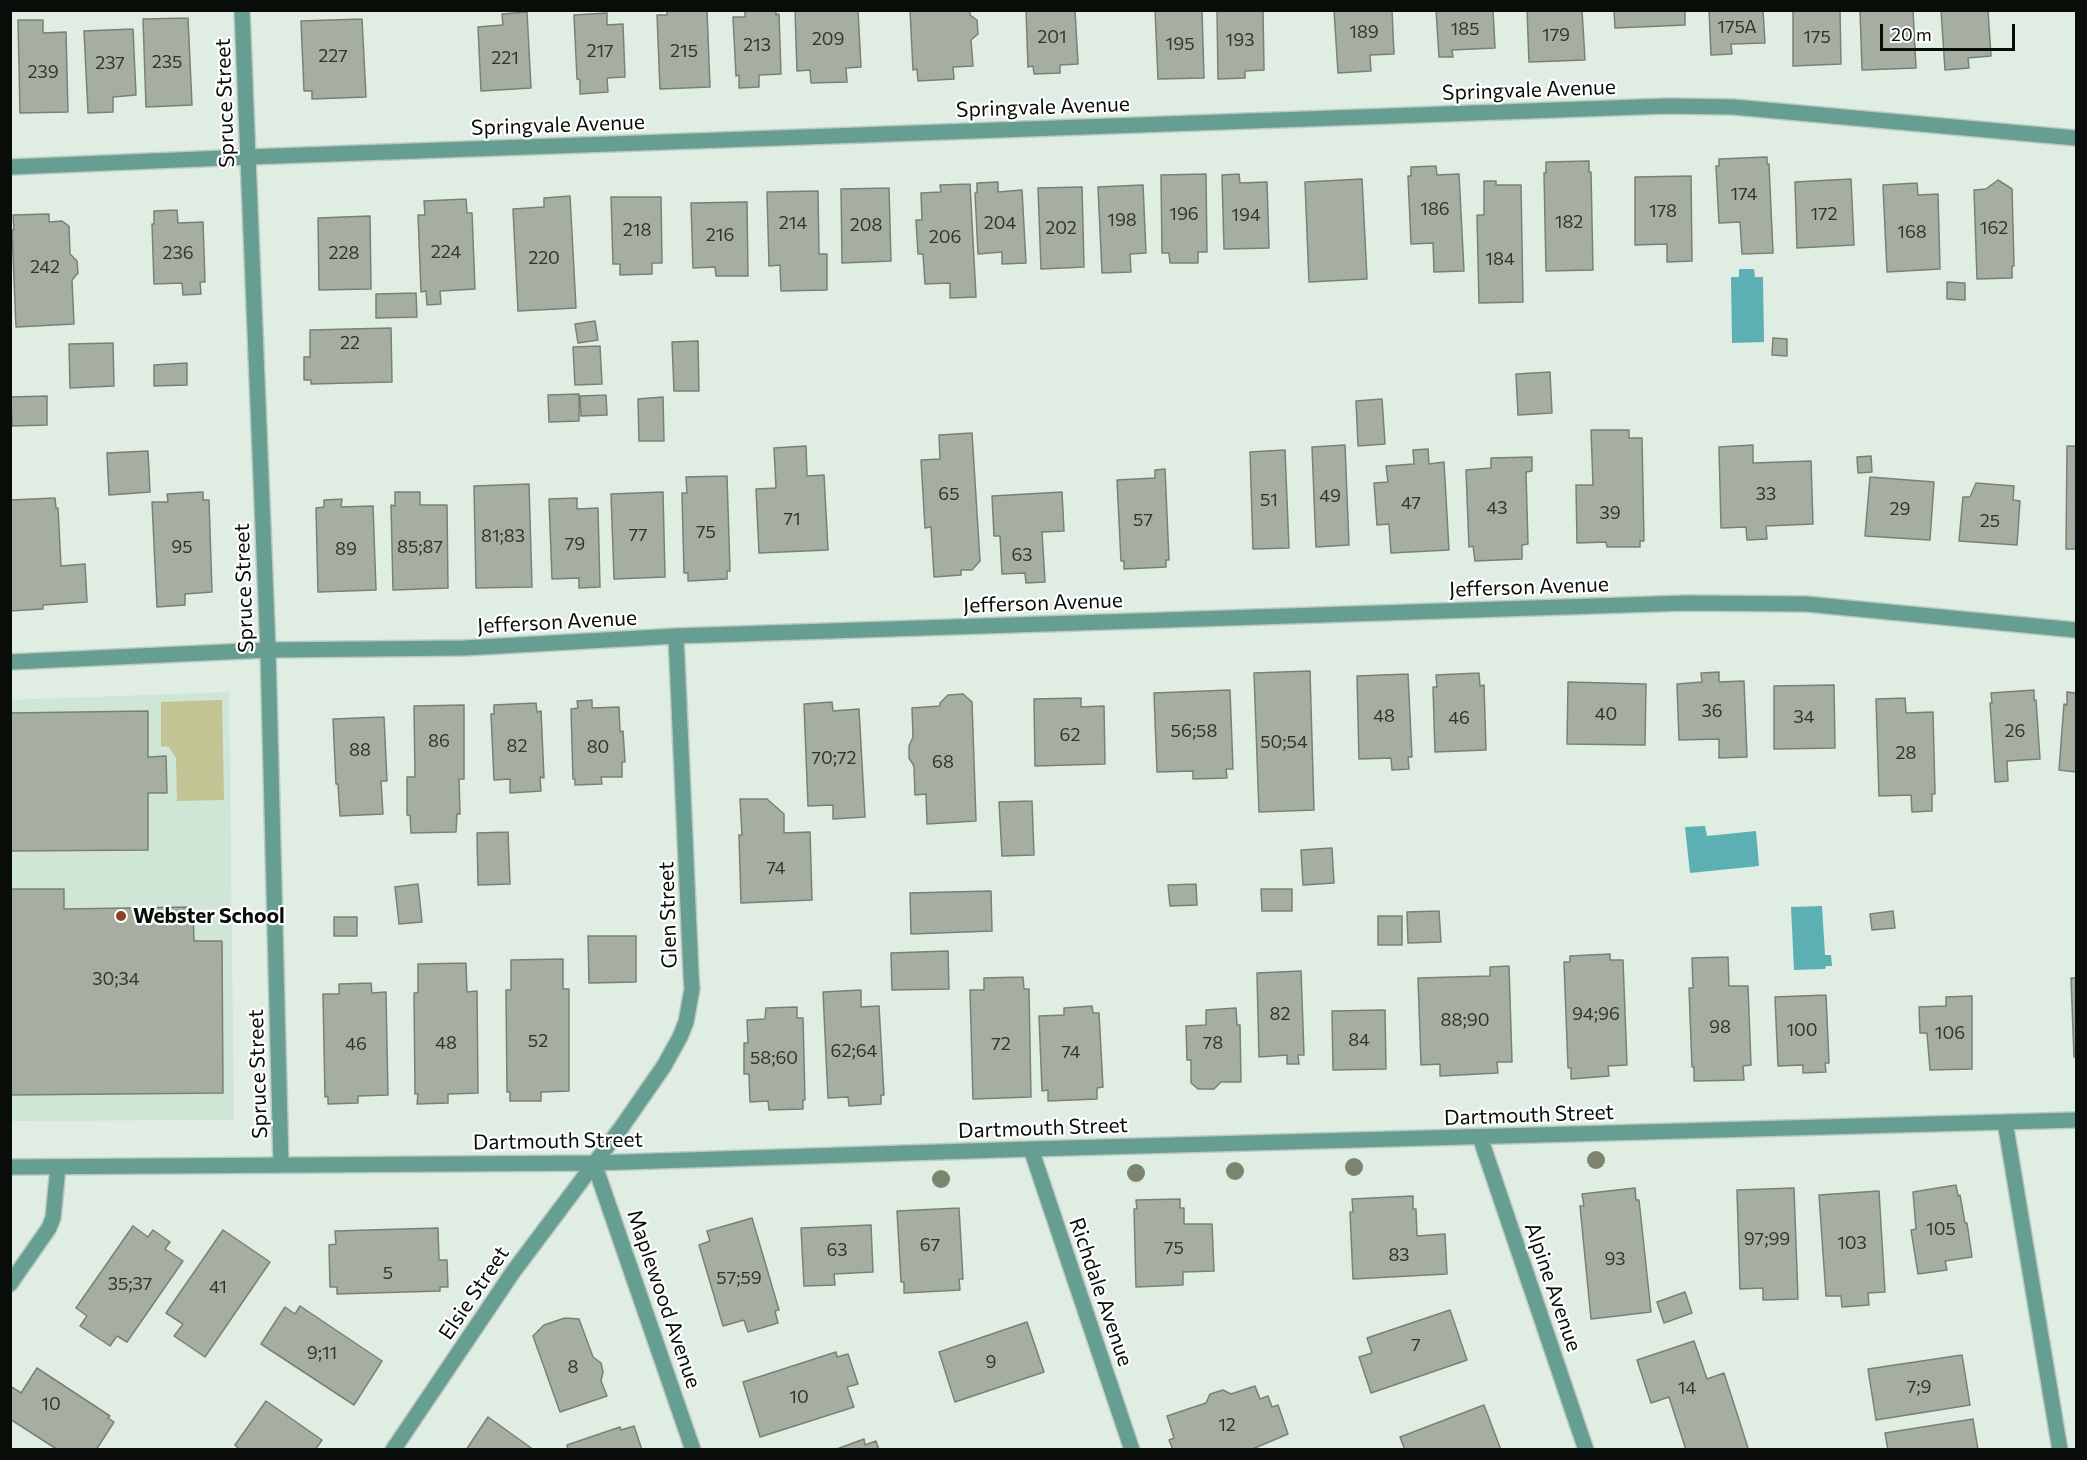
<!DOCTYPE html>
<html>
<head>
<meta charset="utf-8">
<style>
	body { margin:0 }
	#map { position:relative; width:2087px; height:1460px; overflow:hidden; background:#dfede3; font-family:Commissioner,sans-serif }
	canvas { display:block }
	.frame { position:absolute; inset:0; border:12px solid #080d09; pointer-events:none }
	.scale { position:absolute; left:1880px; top:24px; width:135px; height:27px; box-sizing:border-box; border:3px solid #080d09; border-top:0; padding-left:8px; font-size:18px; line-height:21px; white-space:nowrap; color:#080d09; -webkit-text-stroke:4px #fff; paint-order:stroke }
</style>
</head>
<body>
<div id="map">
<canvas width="2087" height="1460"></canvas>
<div class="frame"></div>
<div class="scale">20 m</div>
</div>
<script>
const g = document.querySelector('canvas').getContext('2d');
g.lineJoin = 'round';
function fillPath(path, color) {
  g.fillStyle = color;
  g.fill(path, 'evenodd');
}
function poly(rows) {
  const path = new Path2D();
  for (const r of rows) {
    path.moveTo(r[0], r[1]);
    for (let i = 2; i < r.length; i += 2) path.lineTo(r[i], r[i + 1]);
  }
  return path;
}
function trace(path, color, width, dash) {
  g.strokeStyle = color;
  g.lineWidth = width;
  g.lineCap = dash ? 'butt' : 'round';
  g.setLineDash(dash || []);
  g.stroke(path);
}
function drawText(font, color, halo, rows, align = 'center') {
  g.font = font + ' Commissioner,sans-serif';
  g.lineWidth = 4.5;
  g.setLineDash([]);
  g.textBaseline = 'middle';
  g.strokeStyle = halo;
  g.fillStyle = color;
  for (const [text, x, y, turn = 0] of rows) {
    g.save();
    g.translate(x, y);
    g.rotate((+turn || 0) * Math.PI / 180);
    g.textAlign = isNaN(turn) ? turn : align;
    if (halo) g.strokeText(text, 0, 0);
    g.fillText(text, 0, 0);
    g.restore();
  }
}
fillPath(poly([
	[229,692,234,1120,11,1121,10,700]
]), '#cfe5d5');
fillPath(poly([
	[222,700,224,800,177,801,176,758,169,747,161,746,161,702]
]), '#c2c493');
fillPath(poly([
	[1739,269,1754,269,1755,277,1763,277,1764,342,1732,343,1731,277,1739,277],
	[1705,826,1707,836,1756,831,1759,866,1690,873,1685,827],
	[1822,906,1825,955,1831,955,1832,966,1826,966,1825,969,1794,970,1791,907]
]), '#5cb0b3');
const building = poly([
	[667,10,707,10,710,87,660,89,657,15,667,15,667,10],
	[745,10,776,10,776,15,779,14,781,74,759,75,759,87,739,88,739,75,736,76,733,17,745,17,745,10],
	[795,10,858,10,861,67,846,68,847,82,811,83,810,70,797,71,795,10],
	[910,10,970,10,970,15,977,20,978,34,971,40,973,66,953,67,954,79,918,81,917,69,913,70,910,10],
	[1026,10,1075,10,1078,64,1060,65,1060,73,1034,74,1033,66,1028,67,1026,10],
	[1155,10,1202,10,1204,78,1158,79,1155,10],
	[1217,10,1263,10,1264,70,1245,71,1245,78,1218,79,1217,10],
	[1334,10,1392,10,1394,54,1370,55,1371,71,1338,73,1334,10],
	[1436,10,1493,10,1495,48,1452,50,1453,57,1439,57,1436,10],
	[1527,10,1582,10,1585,60,1529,62,1527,10],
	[1614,10,1685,10,1685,25,1615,28,1614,10],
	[1709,10,1763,10,1765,43,1731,44,1732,54,1711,55,1709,10],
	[1793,10,1840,10,1841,64,1793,66,1793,10],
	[1860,10,1913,10,1916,68,1862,70,1860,10],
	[1941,10,1988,10,1991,56,1968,58,1969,68,1945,70,1941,10],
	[527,12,531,88,481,91,478,27,503,25,502,14,527,12],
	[607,13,607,25,623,24,625,77,607,78,608,92,580,94,580,80,577,79,574,15,607,13],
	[188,18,192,105,146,107,143,19,188,18],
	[362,19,366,97,312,99,312,91,304,91,301,21,362,19],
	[18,20,43,20,43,33,66,32,68,112,20,113,18,20],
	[133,29,136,95,113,97,113,112,88,113,84,31,133,29],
	[1767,157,1767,164,1769,164,1773,253,1742,254,1740,222,1719,223,1716,166,1719,166,1719,159,1767,157],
	[1589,161,1589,172,1591,172,1593,270,1546,271,1544,173,1546,173,1546,162,1589,161],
	[1436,166,1437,175,1459,174,1464,271,1434,272,1433,243,1411,244,1408,176,1411,176,1411,167,1436,166],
	[1206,174,1207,252,1198,252,1198,263,1170,263,1169,253,1162,253,1161,175,1206,174],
	[1239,174,1240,183,1267,182,1269,248,1224,249,1222,175,1239,174],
	[1691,176,1692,261,1667,262,1667,244,1635,245,1635,177,1691,176],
	[1362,179,1367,279,1309,282,1305,182,1362,179],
	[1851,179,1854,245,1797,248,1795,182,1851,179],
	[1998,180,2012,189,2014,266,2012,266,2012,278,1977,279,1974,190,1986,189,1998,180],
	[1484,181,1496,181,1496,185,1521,185,1523,302,1479,303,1477,215,1484,215,1484,181],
	[998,182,998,192,1022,190,1026,263,1002,264,1002,252,978,254,975,193,977,193,977,183,998,182],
	[1917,183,1918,195,1938,194,1940,269,1887,272,1883,185,1917,183],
	[970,184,976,297,950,298,950,283,925,284,923,254,918,254,916,220,922,220,921,193,941,192,940,185,970,184],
	[1143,185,1146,253,1130,254,1131,272,1102,273,1098,187,1143,185],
	[1082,187,1084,267,1041,269,1038,188,1082,187],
	[889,188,891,261,842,263,841,189,889,188],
	[818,191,819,254,827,254,827,290,781,291,780,265,769,266,767,192,818,191],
	[570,196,576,308,518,311,513,209,544,207,544,198,570,196],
	[611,197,661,197,662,263,652,263,652,274,620,275,620,264,613,264,611,197],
	[466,199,467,213,472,213,475,289,440,291,441,304,427,305,426,291,421,292,418,215,425,215,424,201,466,199],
	[747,202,748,276,716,276,715,267,693,268,691,203,747,202],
	[177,210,178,223,203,222,205,282,200,282,201,294,183,295,182,283,154,284,152,224,154,224,154,211,177,210],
	[49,214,49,222,62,221,69,226,70,254,77,261,78,273,72,280,74,324,16,327,12,230,14,230,13,215,49,214],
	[370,216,371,289,319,290,318,218,370,216],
	[1947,282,1965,283,1965,300,1947,299,1947,282],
	[416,293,417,317,376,318,376,294,416,293],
	[595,321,598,340,578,343,575,324,595,321],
	[391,328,392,382,311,384,311,380,304,380,304,357,310,357,310,330,391,328],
	[1773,338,1787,339,1787,356,1772,355,1773,338],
	[698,341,699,391,674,391,672,342,698,341],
	[113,343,114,386,70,388,69,344,113,343],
	[600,346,602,384,575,385,573,347,600,346],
	[187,363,187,385,154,386,154,365,187,363],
	[1550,372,1552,413,1518,415,1516,374,1550,372],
	[579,394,579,421,549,422,548,395,579,394],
	[606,395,607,415,581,416,580,396,606,395],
	[47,396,47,425,12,426,11,397,47,396],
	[663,397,664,441,639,441,638,399,663,397],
	[1382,399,1385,444,1358,446,1356,401,1382,399],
	[1591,430,1629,430,1629,438,1642,438,1644,541,1640,541,1640,547,1607,547,1606,542,1577,543,1576,485,1593,485,1591,430],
	[972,433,980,561,972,570,961,570,961,575,934,577,931,527,925,528,921,460,940,459,939,435,972,433],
	[1345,445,1349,545,1316,547,1312,447,1345,445],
	[1753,445,1753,463,1811,461,1813,524,1766,526,1767,539,1747,540,1746,527,1721,528,1719,447,1753,445],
	[806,446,807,476,824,475,828,550,759,553,756,489,776,488,774,448,806,446],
	[2067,446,2076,446,2076,549,2066,549,2067,446],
	[1428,449,1429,464,1444,462,1449,550,1391,553,1389,524,1377,525,1374,483,1388,482,1386,466,1414,464,1413,450,1428,449],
	[1285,450,1289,548,1253,549,1250,452,1285,450],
	[148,451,150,492,109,495,107,453,148,451],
	[1871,456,1872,472,1858,473,1857,457,1871,456],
	[1532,457,1532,471,1526,472,1528,544,1522,545,1522,559,1475,561,1473,546,1469,547,1466,470,1491,468,1491,458,1532,457],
	[1165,469,1169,560,1166,560,1166,567,1124,569,1124,561,1121,561,1117,480,1155,478,1155,470,1165,469],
	[727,476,730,571,727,571,727,579,688,581,688,573,684,573,682,493,687,493,686,477,727,476],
	[1870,477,1934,482,1930,540,1865,536,1870,477],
	[1976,483,2014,486,2013,500,2020,501,2017,545,1959,541,1963,497,1970,497,1976,483],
	[529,484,532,587,476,588,474,486,529,484],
	[203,492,203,500,209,500,212,592,185,594,185,605,157,607,152,502,168,502,167,494,203,492],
	[395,492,420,492,420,505,447,505,448,588,393,590,391,505,395,506,395,492],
	[663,492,665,577,614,579,611,494,663,492],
	[1062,492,1064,531,1042,532,1045,582,1026,583,1025,573,1002,574,1000,536,994,536,992,496,1062,492],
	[55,498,56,508,58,508,61,566,85,564,87,602,43,605,43,609,10,611,10,500,55,498],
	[577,498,577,509,598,508,600,587,579,588,579,578,552,579,549,499,577,498],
	[342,499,341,507,373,506,376,590,318,592,316,508,324,507,324,500,342,499],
	[1310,671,1314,810,1259,812,1254,673,1310,671],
	[1719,672,1719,682,1744,681,1747,757,1719,758,1719,739,1679,740,1677,684,1702,682,1701,673,1719,672],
	[1479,673,1480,686,1484,685,1486,750,1435,752,1433,687,1437,687,1436,675,1479,673],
	[1408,674,1412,757,1408,757,1409,769,1392,770,1391,758,1359,759,1357,676,1408,674],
	[1568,682,1646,684,1645,745,1567,744,1568,682],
	[1834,685,1835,748,1774,749,1774,686,1834,685],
	[1230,690,1233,769,1226,769,1227,778,1193,779,1193,771,1157,772,1154,693,1230,690],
	[2034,690,2034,700,2036,700,2040,759,2007,761,2008,781,1995,782,1990,703,1992,703,1991,693,2034,690],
	[2067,692,2076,693,2076,772,2059,770,2064,704,2067,705,2067,692],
	[963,694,972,702,976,821,927,824,926,794,915,795,914,766,909,758,909,746,913,737,912,708,940,706,940,703,948,695,963,694],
	[1081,698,1081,707,1104,706,1105,764,1035,766,1034,699,1081,698],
	[1905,698,1906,713,1933,712,1935,794,1932,794,1932,811,1912,812,1911,795,1879,796,1876,699,1905,698],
	[592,700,592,708,619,707,620,732,623,731,625,762,622,762,622,777,601,777,602,784,575,785,575,779,573,779,571,709,578,708,577,701,592,700],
	[832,702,833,711,859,709,865,817,833,819,833,805,808,806,804,704,832,702],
	[536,703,537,712,541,711,544,778,540,777,541,791,510,793,510,779,494,780,491,714,494,714,494,705,536,703],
	[464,705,464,779,459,779,460,814,457,814,456,832,411,833,410,815,407,815,407,777,415,777,414,706,464,705],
	[148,711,148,757,166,756,167,793,148,793,148,850,10,851,10,713,148,711],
	[384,717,387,781,381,781,383,814,340,816,338,784,336,784,333,719,384,717],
	[740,799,767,799,784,814,784,833,810,832,812,900,741,903,739,835,742,835,740,799],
	[1032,801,1034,855,1002,856,999,802,1032,801],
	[508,832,510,884,478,885,477,833,508,832],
	[1332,848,1334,883,1303,885,1301,850,1332,848],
	[418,884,422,922,399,924,395,887,418,884],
	[1196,884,1197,905,1170,906,1168,885,1196,884],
	[10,889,64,889,64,909,193,907,194,941,222,941,223,1093,10,1095,10,889],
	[1261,889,1292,889,1292,911,1262,911,1261,889],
	[991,891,992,931,911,934,910,893,991,891],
	[1439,911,1441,942,1408,943,1407,912,1439,911],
	[1893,911,1895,928,1872,930,1870,914,1893,911],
	[1378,916,1402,916,1402,945,1378,945,1378,916],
	[334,917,357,917,357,936,334,936,334,917],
	[588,936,636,936,636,982,589,983,588,936],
	[948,951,949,989,892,990,891,953,948,951],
	[1610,954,1610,960,1623,960,1627,1065,1608,1066,1609,1076,1571,1079,1571,1068,1568,1068,1564,962,1570,962,1570,956,1610,954],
	[1728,957,1729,986,1748,986,1751,1065,1743,1066,1744,1080,1694,1081,1694,1067,1692,1067,1689,988,1693,988,1692,958,1728,957],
	[563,959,563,989,569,989,569,1091,541,1092,541,1101,510,1101,510,1092,507,1092,506,990,511,990,511,960,563,959],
	[466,963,467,992,477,991,478,1093,448,1094,448,1103,417,1104,418,1094,415,1094,414,993,418,993,418,964,466,963],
	[1509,966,1512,1062,1497,1062,1498,1073,1440,1076,1440,1064,1421,1065,1418,978,1490,976,1490,967,1509,966],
	[1301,971,1304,1055,1298,1055,1299,1064,1287,1064,1287,1055,1259,1057,1257,973,1301,971],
	[1023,977,1024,989,1029,989,1031,1097,973,1099,970,990,984,990,984,978,1023,977],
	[2071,978,2076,978,2076,1057,2074,1057,2071,978],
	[371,983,372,993,386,992,388,1095,358,1096,358,1103,328,1104,328,1096,325,1097,323,994,339,994,339,984,371,983],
	[861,990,861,1007,879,1006,884,1095,881,1095,881,1104,849,1106,848,1097,828,1098,823,992,861,990],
	[1826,995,1829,1063,1825,1063,1826,1072,1803,1073,1803,1065,1778,1066,1775,997,1826,995],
	[1972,996,1972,1069,1930,1070,1927,1033,1920,1033,1919,1007,1946,1006,1946,997,1972,996],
	[1092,1006,1093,1013,1099,1013,1103,1087,1097,1088,1097,1099,1048,1101,1048,1090,1042,1091,1039,1016,1064,1015,1064,1008,1092,1006],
	[797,1007,797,1018,803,1018,805,1100,803,1100,803,1109,769,1110,768,1101,750,1102,749,1074,744,1074,744,1043,748,1043,747,1020,765,1019,766,1008,797,1007],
	[1236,1008,1237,1025,1240,1025,1241,1082,1221,1082,1214,1089,1198,1089,1191,1083,1191,1060,1187,1060,1186,1026,1206,1025,1206,1010,1236,1008],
	[1385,1010,1386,1069,1333,1070,1332,1011,1385,1010],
	[1956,1185,1958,1196,1960,1195,1965,1223,1967,1223,1972,1257,1945,1261,1947,1270,1918,1274,1911,1230,1916,1229,1913,1192,1956,1185],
	[1635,1188,1636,1200,1639,1200,1651,1312,1591,1319,1580,1206,1584,1206,1582,1194,1635,1188],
	[1794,1188,1798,1299,1763,1300,1763,1288,1740,1289,1737,1190,1794,1188],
	[1879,1191,1885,1292,1868,1293,1869,1305,1842,1307,1841,1296,1826,1296,1819,1195,1879,1191],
	[1413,1196,1413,1209,1416,1209,1417,1236,1445,1234,1447,1274,1353,1279,1350,1212,1353,1212,1352,1199,1413,1196],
	[1180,1199,1180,1208,1184,1208,1184,1224,1212,1224,1214,1271,1183,1272,1183,1285,1136,1287,1134,1209,1137,1209,1136,1200,1180,1199],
	[959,1208,963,1279,959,1279,960,1290,904,1293,904,1282,901,1282,897,1211,959,1208],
	[752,1218,779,1310,775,1311,778,1323,748,1332,744,1320,723,1326,699,1245,710,1241,707,1231,752,1218],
	[871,1225,873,1272,834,1274,835,1285,804,1286,801,1228,871,1225],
	[133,1226,148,1237,153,1230,170,1242,165,1249,183,1261,127,1342,117,1336,110,1346,80,1326,87,1316,76,1308,133,1226],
	[438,1228,439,1260,447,1260,448,1287,440,1287,440,1291,337,1294,337,1287,330,1287,329,1245,336,1244,335,1231,438,1228],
	[223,1230,270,1262,205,1357,174,1336,183,1324,166,1313,223,1230],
	[1685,1292,1692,1313,1664,1323,1657,1302,1685,1292],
	[300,1306,382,1361,354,1405,261,1344,285,1307,295,1314,300,1306],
	[1450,1310,1467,1360,1371,1393,1359,1357,1372,1353,1367,1338,1450,1310],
	[565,1318,579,1319,593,1357,601,1363,603,1372,601,1381,607,1396,560,1412,533,1336,544,1325,565,1318],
	[1027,1322,1044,1372,955,1402,939,1352,1027,1322],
	[1694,1341,1707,1379,1724,1373,1748,1448,1742,1450,1686,1450,1669,1397,1651,1403,1637,1360,1694,1341],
	[836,1352,837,1357,848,1354,858,1384,847,1387,854,1407,760,1437,743,1382,836,1352],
	[1962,1355,1970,1405,1876,1420,1868,1369,1962,1355],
	[37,1368,110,1416,108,1418,114,1422,96,1450,58,1450,10,1419,10,1386,21,1393,37,1368],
	[1255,1386,1260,1399,1268,1396,1272,1407,1278,1405,1288,1434,1250,1450,1173,1450,1169,1440,1174,1438,1167,1416,1206,1403,1210,1394,1223,1390,1231,1394,1255,1386],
	[266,1401,322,1440,315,1450,240,1450,235,1445,266,1401],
	[1484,1405,1501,1450,1405,1450,1400,1437,1484,1405],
	[488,1417,534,1450,466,1450,488,1417],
	[1973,1419,1978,1450,1888,1450,1885,1433,1973,1419],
	[634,1426,642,1450,568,1450,567,1445,620,1427,621,1430,634,1426],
	[864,1439,865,1445,876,1441,879,1450,834,1450,864,1439]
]);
fillPath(building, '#a6aea1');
trace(building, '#798174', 1.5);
const minor = poly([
	[242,10,268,650,281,1165],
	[10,167,248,157,1667,106,1733,107,2076,138],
	[10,662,268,650,464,648,676,636,1686,603,1806,604,2076,630],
	[2005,1122,2060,1450],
	[1480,1137,1586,1450],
	[1031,1149,1132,1450],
	[594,1163,693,1450],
	[10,1167,594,1163,1031,1149,2076,1120],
	[10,1284,49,1228,53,1218,58,1167],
	[393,1450,513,1272,621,1128,664,1066,680,1037,686,1022,692,989,691,974,676,636]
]);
trace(minor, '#bdc9c0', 18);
trace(minor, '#669f91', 15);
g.fillStyle = '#7c836f';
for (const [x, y] of [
	[1596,1160],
	[1354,1167],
	[1235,1171],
	[1136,1173],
	[941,1179]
]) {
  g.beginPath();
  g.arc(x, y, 9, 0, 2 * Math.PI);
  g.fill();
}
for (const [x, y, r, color] of [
	[121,916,6,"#8b4323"]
]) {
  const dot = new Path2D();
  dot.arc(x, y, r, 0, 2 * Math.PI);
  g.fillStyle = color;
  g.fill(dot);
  trace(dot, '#fff', 2);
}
drawText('18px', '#30352f', null, [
	["175A",1737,27],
	["185",1465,29],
	["189",1364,32],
	["179",1556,35],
	["201",1052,37],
	["175",1817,37],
	["209",828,39],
	["193",1240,40],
	["195",1180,44],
	["213",757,45],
	["217",600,51],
	["215",684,51],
	["227",333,56],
	["221",505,58],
	["235",167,62],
	["237",110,63],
	["239",43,72],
	["174",1744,194],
	["186",1435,209],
	["178",1663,211],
	["196",1184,214],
	["172",1824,214],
	["194",1246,215],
	["198",1122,220],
	["182",1569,222],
	["214",793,223],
	["204",1000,223],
	["208",866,225],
	["202",1061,228],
	["162",1994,228],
	["218",637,230],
	["168",1912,232],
	["216",720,235],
	["206",945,237],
	["224",446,252],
	["236",178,253],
	["228",344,253],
	["220",544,258],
	["184",1500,259],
	["242",45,267],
	["22",350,343],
	["65",949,494],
	["33",1766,494],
	["49",1330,496],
	["51",1269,500],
	["47",1411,503],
	["43",1497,508],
	["29",1900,509],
	["39",1610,513],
	["71",792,519],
	["57",1143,520],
	["25",1990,521],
	["75",706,532],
	["77",638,535],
	["81;83",503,536],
	["79",575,544],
	["95",182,547],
	["85;87",420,547],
	["89",346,549],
	["63",1022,555],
	["36",1712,711],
	["40",1606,714],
	["48",1384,716],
	["34",1804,717],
	["46",1459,718],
	["56;58",1194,731],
	["26",2015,731],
	["62",1070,735],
	["86",439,741],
	["50;54",1284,742],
	["82",517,746],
	["80",598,747],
	["88",360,750],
	["28",1906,753],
	["70;72",834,758],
	["68",943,762],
	["74",776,868],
	["30;34",116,979],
	["82",1280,1014],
	["94;96",1596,1014],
	["88;90",1465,1020],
	["98",1720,1027],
	["100",1802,1030],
	["106",1950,1033],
	["84",1359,1040],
	["52",538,1041],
	["48",446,1043],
	["78",1213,1043],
	["46",356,1044],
	["72",1001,1044],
	["62;64",854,1051],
	["74",1071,1052],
	["58;60",774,1058],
	["105",1941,1229],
	["97;99",1767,1239],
	["103",1852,1243],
	["67",930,1245],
	["75",1174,1248],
	["63",837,1250],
	["83",1399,1255],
	["93",1615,1259],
	["5",388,1273],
	["57;59",739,1278],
	["35;37",130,1284],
	["41",218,1287],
	["7",1416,1345],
	["9;11",322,1353],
	["9",991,1362],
	["8",573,1367],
	["7;9",1919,1387],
	["14",1687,1388],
	["10",799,1397],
	["10",51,1404],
	["12",1227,1425]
]);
drawText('21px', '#080d09', '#fff', [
	["Springvale Avenue",1529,90,-2],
	["Spruce Street",225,103,-92],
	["Springvale Avenue",1043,107,-2],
	["Springvale Avenue",558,125,-2],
	["Jefferson Avenue",1529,587,-2],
	["Spruce Street",244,588,-92],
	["Jefferson Avenue",1043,603,-2],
	["Jefferson Avenue",557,622,-3],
	["Glen Street",668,915,-92],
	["Spruce Street",258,1074,-92],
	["Dartmouth Street",1529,1115,-2],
	["Dartmouth Street",1043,1128,-2],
	["Dartmouth Street",558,1141,-1],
	["Alpine Avenue",1553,1287,71],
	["Richdale Avenue",1101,1292,71],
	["Elsie Street",474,1293,-56],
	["Maplewood Avenue",664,1299,71]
]);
drawText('bold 21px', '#080d09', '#fff', [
	["Webster School",133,916]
], 'left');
</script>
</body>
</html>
